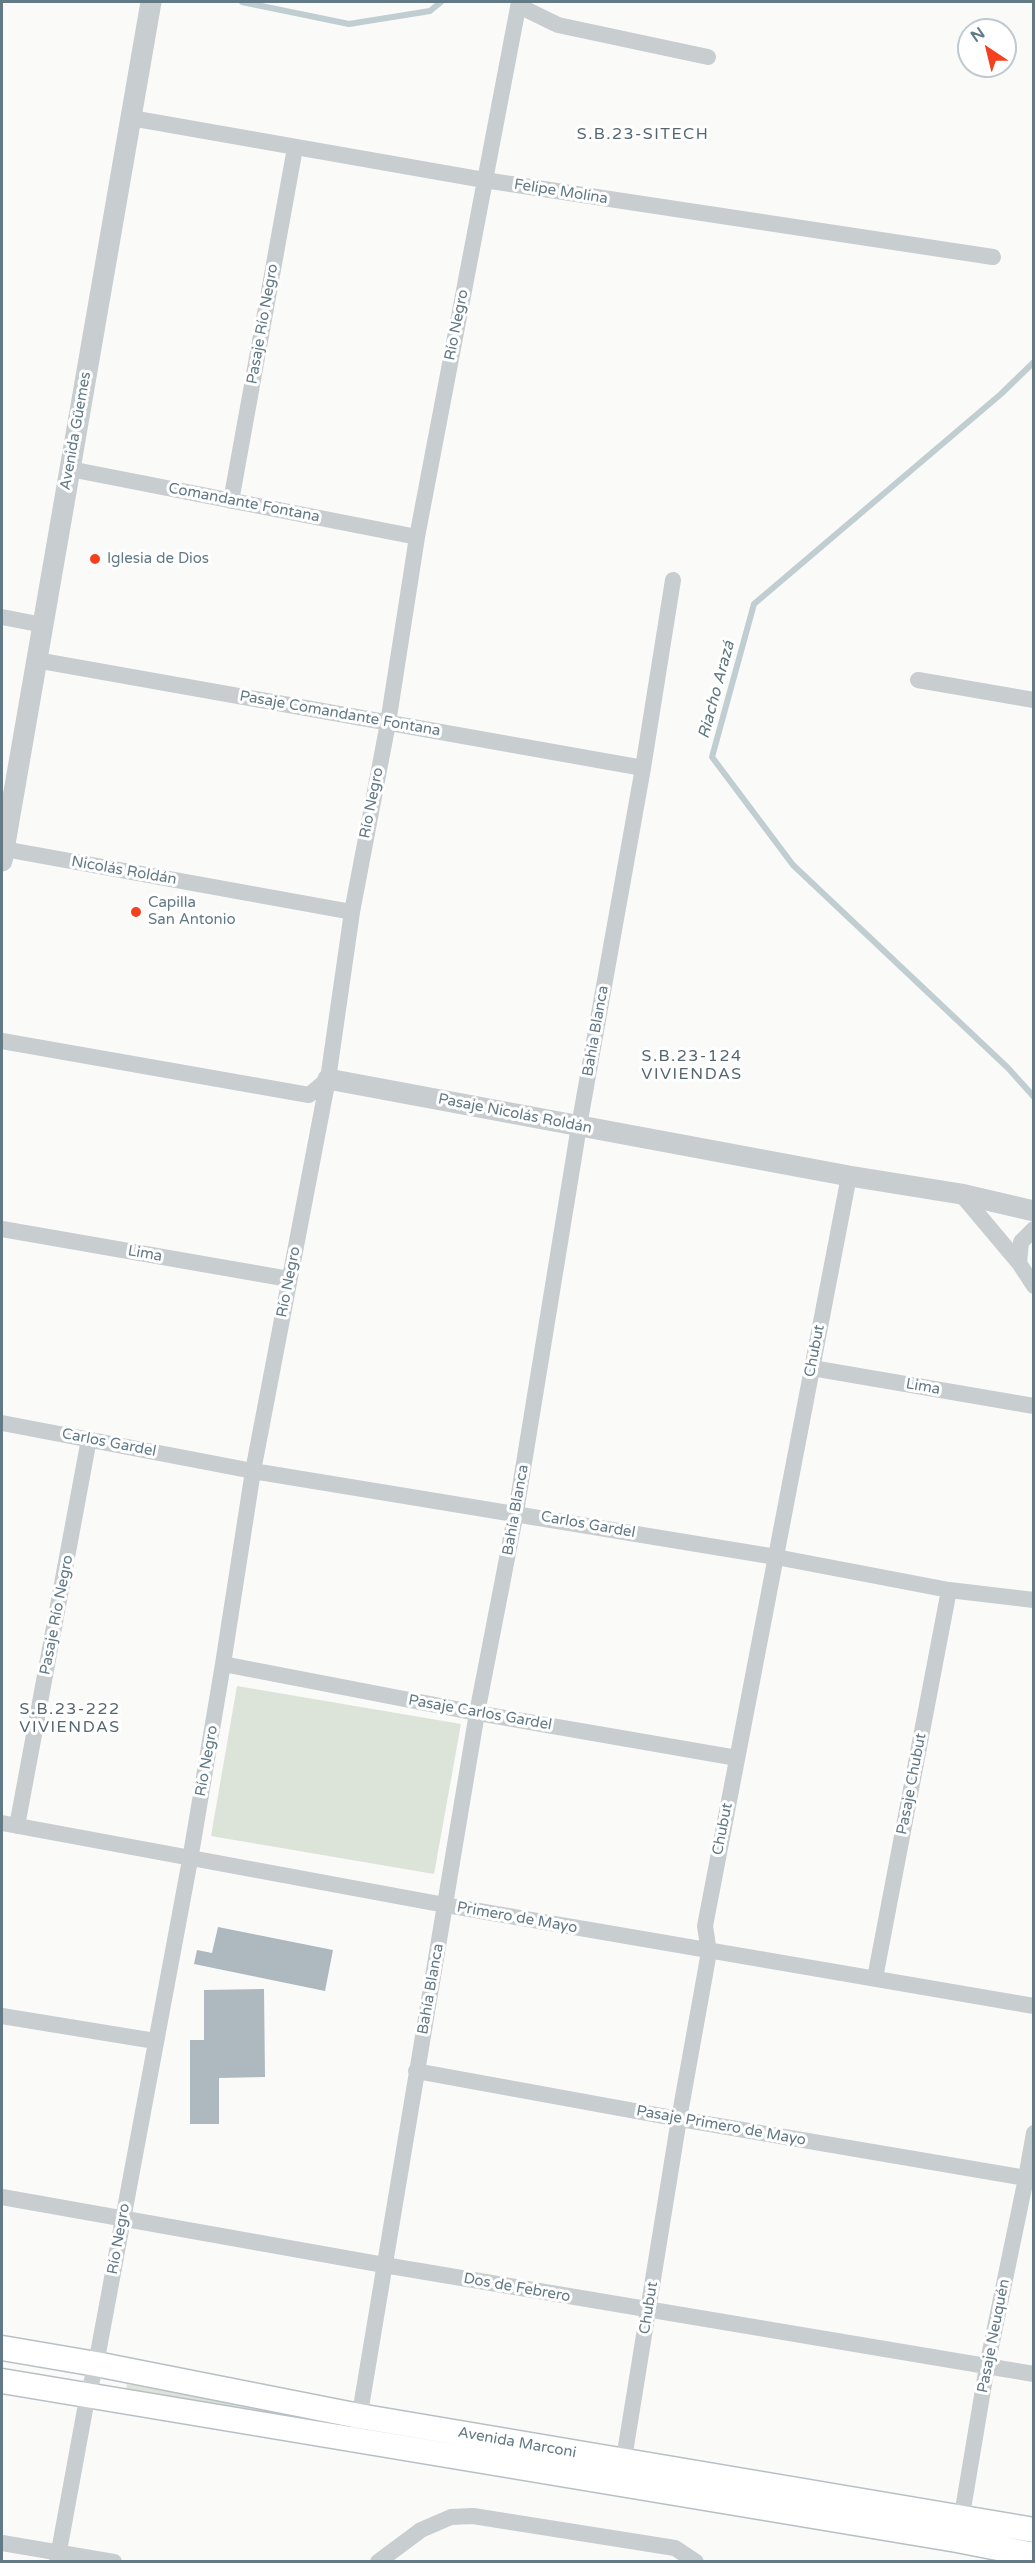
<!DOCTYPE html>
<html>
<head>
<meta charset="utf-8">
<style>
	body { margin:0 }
	#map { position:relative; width:1035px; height:2563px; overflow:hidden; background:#fafaf8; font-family:"Varela Round",sans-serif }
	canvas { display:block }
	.frame { position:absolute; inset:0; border:3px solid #627986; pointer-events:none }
	.north { position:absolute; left:957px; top:18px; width:60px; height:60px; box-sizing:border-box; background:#fff; border:2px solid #c0c9cf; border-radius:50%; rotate:325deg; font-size:16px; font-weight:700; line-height:24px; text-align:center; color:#627986 }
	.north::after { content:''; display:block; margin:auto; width:21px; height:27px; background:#f4401e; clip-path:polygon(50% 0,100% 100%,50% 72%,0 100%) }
</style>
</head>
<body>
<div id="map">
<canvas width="1035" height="2563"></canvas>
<div class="frame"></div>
<div class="north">N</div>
</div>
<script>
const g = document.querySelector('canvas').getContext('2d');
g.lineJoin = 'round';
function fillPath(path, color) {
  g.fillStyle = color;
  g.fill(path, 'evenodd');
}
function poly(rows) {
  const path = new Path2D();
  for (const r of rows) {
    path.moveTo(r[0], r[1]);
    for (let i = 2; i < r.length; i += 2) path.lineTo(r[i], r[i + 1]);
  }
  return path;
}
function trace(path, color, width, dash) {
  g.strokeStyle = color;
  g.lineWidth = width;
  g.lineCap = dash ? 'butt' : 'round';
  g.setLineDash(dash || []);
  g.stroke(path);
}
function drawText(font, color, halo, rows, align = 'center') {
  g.font = font + ' "Varela Round",sans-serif';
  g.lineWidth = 6;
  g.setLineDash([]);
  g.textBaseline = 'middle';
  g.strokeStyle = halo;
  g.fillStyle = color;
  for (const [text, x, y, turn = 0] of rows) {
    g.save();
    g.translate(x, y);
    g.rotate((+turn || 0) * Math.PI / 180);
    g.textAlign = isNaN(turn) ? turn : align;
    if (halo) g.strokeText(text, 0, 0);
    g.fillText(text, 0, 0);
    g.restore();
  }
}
fillPath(poly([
	[237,1686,461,1724,434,1874,211,1836],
	[127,2384,341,2423,340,2428,126,2390]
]), '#dce3d8');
trace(poly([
	[242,2,349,24,430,11,441,2],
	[1034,362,1001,394,754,604,712,757,793,865,1008,1068,1034,1097]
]), '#c0cdd1', 6);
fillPath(poly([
	[218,1927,333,1950,325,1991,194,1964,197,1950,212,1953],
	[264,1989,265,2077,219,2078,219,2124,190,2124,190,2040,204,2040,204,1990]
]), '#adb9be');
const secondary = poly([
	[2,2348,96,2364,359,2416,1034,2530],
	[2,2381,957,2540,1034,2555]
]);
trace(secondary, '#b9c0c5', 27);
trace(poly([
	[519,6,558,25,708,57],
	[131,118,484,180,993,257],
	[70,469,417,537],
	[231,501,295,148],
	[2,617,43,625],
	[36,660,643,768],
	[918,680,1034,700],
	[4,849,352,912],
	[2,1041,309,1095,328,1079],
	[961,1194,1019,1263,1034,1286],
	[2,1229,289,1279],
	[1019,1263,1021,1242,1034,1229],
	[812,1368,1034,1406],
	[2,1423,253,1471,776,1557,949,1590,1034,1600],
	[223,1664,477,1713,737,1758],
	[2,1823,445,1905,1034,2006],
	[17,1826,89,1439],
	[875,1978,949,1590],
	[2,2016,155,2041],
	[416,2071,679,2119,1026,2178],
	[2,2197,384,2265,1034,2374],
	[358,2425,477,1713,516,1512,579,1126,643,768,673,580],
	[622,2471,679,2119,709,1952,705,1926,849,1176],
	[960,2527,987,2366,1026,2178,1034,2133],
	[2,2543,114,2562],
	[57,2562,86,2404,96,2364,190,1860,223,1664,253,1471,328,1079,352,912,388,723,417,537,519,2],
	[378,2562,421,2530,451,2517,473,2516,675,2548,696,2562]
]), '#c8cdd0', 16);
trace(poly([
	[2,861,151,2],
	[328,1079,849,1176,961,1194,1034,1211]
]), '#c8cdd0', 21);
trace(secondary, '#fff', 24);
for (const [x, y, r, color] of [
	[95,559,6,"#f4401e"],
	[136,912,6,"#f4401e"]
]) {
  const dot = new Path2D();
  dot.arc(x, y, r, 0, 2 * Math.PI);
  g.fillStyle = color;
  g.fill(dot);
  trace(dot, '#fff', 2);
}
drawText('15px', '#627986', '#fff', [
	["Felipe Molina",561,192,9],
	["Pasaje Río Negro",263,324,-80],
	["Río Negro",457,325,-79],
	["Avenida Güemes",76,431,-80],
	["Comandante Fontana",244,503,11],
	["Pasaje Comandante Fontana",340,714,10],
	["Río Negro",372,803,-79],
	["Nicolás Roldán",124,871,10],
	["Bahía Blanca",596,1031,-80],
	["Pasaje Nicolás Roldán",515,1114,11],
	["Lima",145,1254,10],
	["Río Negro",289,1282,-79],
	["Chubut",815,1351,-79],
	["Lima",923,1387,10],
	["Carlos Gardel",109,1443,11],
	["Bahía Blanca",516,1510,-80],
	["Carlos Gardel",588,1525,10],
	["Pasaje Río Negro",57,1615,-79],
	["Pasaje Carlos Gardel",480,1713,10],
	["Río Negro",207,1761,-80],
	["Pasaje Chubut",912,1784,-79],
	["Chubut",723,1829,-79],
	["Primero de Mayo",517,1918,10],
	["Bahía Blanca",431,1989,-80],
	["Pasaje Primero de Mayo",721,2126,10],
	["Río Negro",119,2239,-80],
	["Dos de Febrero",517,2288,10],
	["Chubut",649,2308,-81],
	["Pasaje Neuquén",994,2336,-79],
	["Avenida Marconi",517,2443,10]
]);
drawText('15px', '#627986', '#fff', [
	["Iglesia de Dios",107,559],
	["Capilla",148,903],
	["San Antonio",148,920]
], 'left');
g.letterSpacing = '1.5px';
drawText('16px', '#556670', '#fff', [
	["S.B.23-SITECH",643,135],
	["S.B.23-124",692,1057],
	["VIVIENDAS",692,1075],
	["S.B.23-222",70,1710],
	["VIVIENDAS",70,1728]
]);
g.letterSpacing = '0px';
drawText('italic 16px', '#5e787e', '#fff', [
	["Riacho Arazá",717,690,-75]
]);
</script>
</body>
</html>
